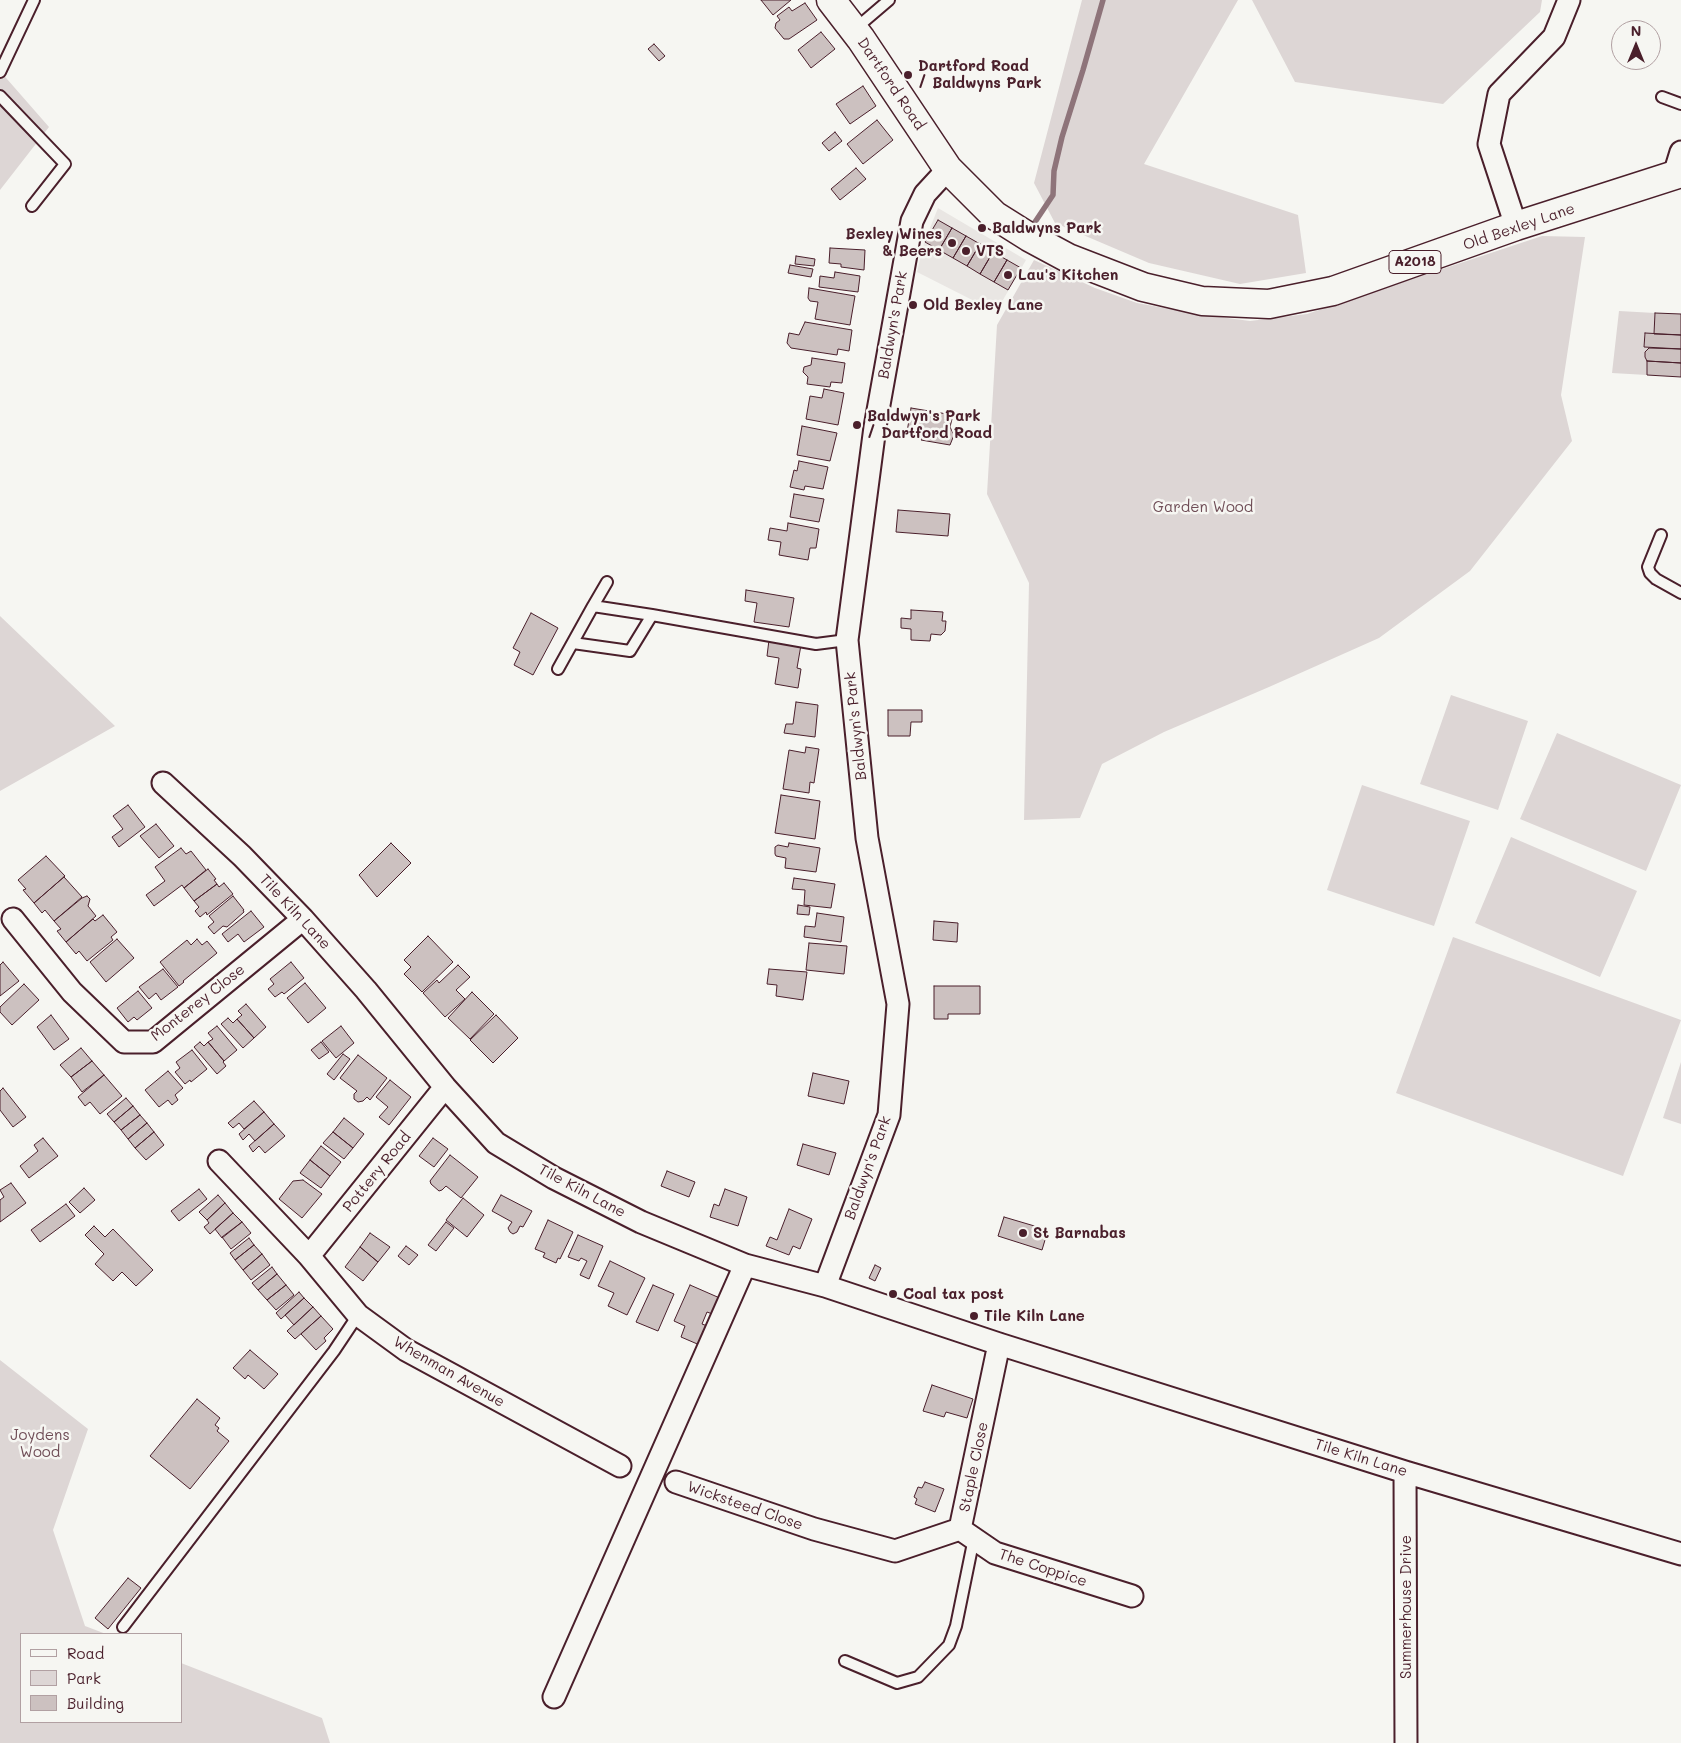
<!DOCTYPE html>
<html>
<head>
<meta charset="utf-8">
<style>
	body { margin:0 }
	#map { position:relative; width:1681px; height:1743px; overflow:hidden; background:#f6f6f2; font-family:Mali,sans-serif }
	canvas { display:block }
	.legend { position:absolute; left:20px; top:1633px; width:162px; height:90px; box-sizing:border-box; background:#f6f6f2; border:1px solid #b1a0a2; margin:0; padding:6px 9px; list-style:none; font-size:15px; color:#4a1f2b }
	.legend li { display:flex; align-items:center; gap:10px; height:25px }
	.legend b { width:25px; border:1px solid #b1a0a2 }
	.north { position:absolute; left:1611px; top:20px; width:50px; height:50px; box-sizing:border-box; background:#f6f6f2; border:1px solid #b1a0a2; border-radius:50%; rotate:0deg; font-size:14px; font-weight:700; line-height:20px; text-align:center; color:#4a1f2b }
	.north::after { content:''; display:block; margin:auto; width:18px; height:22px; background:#4a1f2b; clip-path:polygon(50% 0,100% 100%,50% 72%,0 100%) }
</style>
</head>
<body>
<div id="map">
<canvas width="1681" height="1743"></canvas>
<ul class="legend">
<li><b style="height:6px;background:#f6f6f2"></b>Road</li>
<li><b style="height:14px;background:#ddd6d5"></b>Park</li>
<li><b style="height:14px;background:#ccc1c0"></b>Building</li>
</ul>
<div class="north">N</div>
</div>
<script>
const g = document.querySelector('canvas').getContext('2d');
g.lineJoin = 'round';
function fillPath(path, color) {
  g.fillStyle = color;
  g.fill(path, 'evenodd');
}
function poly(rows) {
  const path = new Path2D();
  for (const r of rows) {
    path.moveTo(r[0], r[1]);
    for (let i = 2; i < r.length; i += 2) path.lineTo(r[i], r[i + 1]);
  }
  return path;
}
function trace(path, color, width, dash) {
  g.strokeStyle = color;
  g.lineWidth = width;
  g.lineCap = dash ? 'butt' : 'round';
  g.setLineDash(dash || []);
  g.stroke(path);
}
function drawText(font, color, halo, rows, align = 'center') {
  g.font = font + ' Mali,sans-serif';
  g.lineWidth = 5;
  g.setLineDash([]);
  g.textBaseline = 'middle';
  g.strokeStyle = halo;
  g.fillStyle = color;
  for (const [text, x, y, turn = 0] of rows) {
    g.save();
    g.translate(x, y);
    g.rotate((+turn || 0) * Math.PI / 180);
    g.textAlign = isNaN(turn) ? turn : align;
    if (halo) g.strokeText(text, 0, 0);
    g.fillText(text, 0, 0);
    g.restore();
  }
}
fillPath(poly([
	[938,208,1026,260,996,312,917,272,924,243]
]), '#e9e6e3');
fillPath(poly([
	[1082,0,1238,0,1144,164,1298,215,1306,273,1240,284,1149,263,1055,223,1034,183],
	[1252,0,1542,0,1540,12,1443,104,1295,82],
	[0,71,49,127,0,190],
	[1542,236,1585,237,1561,395,1572,441,1470,571,1379,638,1269,687,1164,732,1102,764,1080,818,1024,820,1029,583,987,494,997,325,1034,260,1095,288,1137,303,1197,314,1250,321,1307,314],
	[1619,311,1655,313,1654,334,1644,334,1644,347,1649,348,1645,352,1645,357,1647,360,1647,375,1612,373],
	[0,616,115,726,0,791],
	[1451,695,1528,721,1498,810,1420,784],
	[1557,733,1681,785,1646,871,1520,819],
	[1362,785,1470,821,1434,926,1327,890],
	[1511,837,1637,891,1600,977,1475,923],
	[1453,937,1681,1020,1623,1176,1396,1093],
	[1681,1062,1681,1124,1663,1118],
	[0,1360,88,1429,53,1530,85,1626,106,1634,21,1634,21,1722,181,1722,181,1663,322,1718,330,1743,0,1743]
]), '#ddd6d5');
trace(poly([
	[1035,222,1053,195,1054,171,1062,137,1083,70,1103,0]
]), '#8e747a', 5.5);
const building = poly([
	[761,0,791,0,773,15,761,0],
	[805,3,817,20,789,39,784,39,775,28,776,23,780,20,777,16,789,7,792,11,805,3],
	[821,32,835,49,811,68,798,50,821,32],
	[654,44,665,56,659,61,648,49,654,44],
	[863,86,876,106,850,124,836,104,863,86],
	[877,120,893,140,863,164,847,144,877,120],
	[835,132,842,141,829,151,822,143,835,132],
	[856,168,866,179,840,200,831,189,856,168],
	[938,220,952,228,939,250,925,242,938,220],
	[952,228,966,236,953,258,939,250,952,228],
	[966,236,980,244,967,266,953,258,966,236],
	[980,244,993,252,980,274,967,266,980,244],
	[830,248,865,250,864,270,841,267,841,264,829,263,830,248],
	[993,252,1007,260,994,282,980,274,993,252],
	[796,256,815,259,814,266,795,264,796,256],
	[1007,260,1021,268,1008,290,994,282,1007,260],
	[790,265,813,269,811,277,788,273,790,265],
	[835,272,860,276,858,292,819,287,820,276,834,278,835,272],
	[809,288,855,296,850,325,815,319,818,302,810,301,808,298,809,288],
	[1655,313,1681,314,1681,335,1654,334,1655,313],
	[805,322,852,330,849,351,838,349,837,355,791,348,787,343,789,333,799,335,805,322],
	[1645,333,1681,335,1681,349,1644,347,1645,333],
	[1649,348,1681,349,1681,363,1647,361,1645,357,1645,352,1649,348],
	[812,358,845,363,842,383,831,382,830,387,807,384,808,377,803,372,804,367,811,365,812,358],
	[1647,361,1681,363,1681,377,1647,375,1647,361],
	[824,389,844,393,838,425,806,419,810,396,822,398,824,389],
	[911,408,953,415,950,427,954,435,950,445,921,440,922,435,907,432,911,408],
	[802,426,837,433,830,461,797,455,802,426],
	[799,461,828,467,823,489,805,486,804,490,790,487,794,470,797,471,799,461],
	[794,494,824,499,819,522,790,517,794,494],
	[898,510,950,514,948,536,896,532,898,510],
	[788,523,819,529,816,548,810,548,808,560,779,555,781,542,768,540,770,528,787,531,788,523],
	[746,590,794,598,789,627,754,622,757,603,745,601,746,590],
	[911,610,943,612,942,621,946,621,945,631,941,635,931,634,930,641,911,640,911,629,901,628,901,618,911,619,911,610],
	[531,613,558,628,533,675,514,665,520,652,513,648,531,613],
	[769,640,801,645,797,668,801,669,798,688,775,684,779,658,767,656,769,640],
	[796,702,818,705,815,737,784,733,786,724,793,724,796,702],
	[888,710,922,710,922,722,911,722,910,736,888,736,888,710],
	[806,747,819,749,814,783,810,782,809,793,783,789,789,750,805,753,806,747],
	[781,795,820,801,815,839,775,833,781,795],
	[128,805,145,827,119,847,112,837,123,829,113,816,128,805],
	[156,824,174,846,159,858,140,836,156,824],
	[391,843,411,863,377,897,359,875,391,843],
	[789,843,820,848,816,872,785,868,786,858,776,856,775,854,775,847,778,845,788,847,789,843],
	[181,848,186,854,191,851,206,870,184,888,182,885,154,906,146,895,165,881,155,867,181,848],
	[46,856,65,876,34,903,23,890,26,889,18,880,46,856],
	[208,869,216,879,214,880,217,884,194,901,184,888,208,869],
	[64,877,82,897,54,921,45,910,42,913,34,903,64,877],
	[794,878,835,884,831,908,804,905,805,890,792,889,794,878],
	[224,883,233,894,207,915,206,912,200,917,195,911,199,907,194,901,217,884,219,887,224,883],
	[87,896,90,899,88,906,96,916,66,942,57,931,61,929,54,921,82,898,87,896],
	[233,896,244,910,243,910,244,912,227,927,223,926,214,934,208,927,214,922,209,916,233,896],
	[798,905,810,907,809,915,797,914,798,905],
	[251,911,264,927,244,942,238,934,228,942,222,934,251,911],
	[817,913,844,917,841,942,804,937,805,926,815,927,817,913],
	[103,915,117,932,111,937,113,940,87,961,79,951,76,954,66,942,93,919,95,921,103,915],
	[934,921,958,923,957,942,933,940,934,921],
	[428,936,453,962,422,992,404,974,411,967,404,960,428,936],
	[117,939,134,958,106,982,90,962,117,939],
	[197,939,202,945,207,941,217,953,183,981,184,982,179,986,160,962,187,940,191,945,197,939],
	[809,943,847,946,844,974,806,970,809,943],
	[3,962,19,981,0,996,0,965,3,962],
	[291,962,304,978,284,994,282,992,275,997,268,989,274,984,270,979,291,962],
	[458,965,470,977,456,990,465,999,445,1017,423,993,437,980,439,983,458,965],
	[163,969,178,987,161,1000,156,993,149,999,139,987,163,969],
	[769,969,807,972,803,1000,776,996,777,985,767,984,769,969],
	[305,983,326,1008,308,1023,287,998,305,983],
	[24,984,39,1000,12,1025,0,1012,0,1007,24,984],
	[934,986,980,986,980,1014,948,1014,948,1019,934,1019,934,986],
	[138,991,152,1008,137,1020,134,1017,128,1022,117,1008,138,991],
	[472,992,494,1014,470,1039,448,1018,472,992],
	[246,1004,266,1027,254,1038,237,1019,242,1015,238,1011,246,1004],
	[51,1015,69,1039,54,1050,37,1027,51,1015],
	[496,1015,518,1038,493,1063,470,1040,496,1015],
	[228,1018,233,1023,237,1019,254,1038,243,1048,221,1024,228,1018],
	[217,1026,237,1050,224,1061,208,1042,213,1039,208,1033,217,1026],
	[341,1026,354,1043,336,1058,322,1041,341,1026],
	[200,1042,204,1046,208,1042,224,1061,223,1062,226,1066,217,1074,194,1047,200,1042],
	[321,1042,329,1052,319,1059,311,1050,321,1042],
	[81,1048,92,1061,71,1077,60,1065,81,1048],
	[192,1050,207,1069,191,1082,190,1080,185,1084,175,1072,180,1068,176,1062,192,1050],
	[343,1054,350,1059,334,1080,327,1074,343,1054],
	[358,1055,387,1078,370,1100,367,1097,363,1101,358,1102,354,1099,354,1094,357,1091,340,1078,358,1055],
	[92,1061,104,1075,82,1092,71,1077,92,1061],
	[168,1071,183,1088,175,1095,178,1100,172,1105,168,1100,159,1107,145,1090,168,1071],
	[813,1073,849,1081,844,1104,808,1096,813,1073],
	[104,1075,122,1096,100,1114,90,1102,85,1106,78,1097,104,1075],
	[390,1080,411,1097,389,1125,379,1117,388,1107,376,1097,390,1080],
	[3,1088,26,1117,13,1127,0,1110,0,1091,3,1088],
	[126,1098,133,1106,114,1122,107,1114,126,1098],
	[254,1101,264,1112,244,1129,239,1123,233,1128,228,1123,254,1101],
	[133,1106,140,1115,121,1130,114,1122,133,1106],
	[264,1112,274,1124,255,1141,249,1134,243,1140,239,1134,264,1112],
	[140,1115,147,1123,128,1139,121,1130,140,1115],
	[344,1118,364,1134,353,1148,333,1132,344,1118],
	[147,1123,154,1132,135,1148,128,1139,147,1123],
	[274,1124,285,1136,265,1153,259,1146,253,1152,249,1146,274,1124],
	[154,1132,164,1145,146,1160,135,1148,154,1132],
	[333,1132,353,1148,344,1159,323,1143,333,1132],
	[43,1138,58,1156,29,1178,20,1166,38,1151,34,1145,43,1138],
	[433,1138,448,1149,434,1167,419,1156,433,1138],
	[803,1144,836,1153,829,1175,797,1165,803,1144],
	[321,1146,341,1162,330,1176,310,1160,321,1146],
	[450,1155,478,1177,461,1198,446,1186,442,1190,439,1191,431,1184,430,1181,450,1155],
	[310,1160,330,1176,321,1188,300,1173,310,1160],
	[667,1171,695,1182,689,1197,661,1186,667,1171],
	[303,1180,322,1194,302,1218,279,1199,293,1181,303,1180],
	[11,1183,26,1203,0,1222,0,1200,4,1197,0,1190,11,1183],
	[84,1188,95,1200,80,1213,69,1202,84,1188],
	[199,1189,207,1199,179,1221,171,1211,199,1189],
	[725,1189,747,1197,738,1226,710,1217,714,1204,719,1206,725,1189],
	[218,1195,225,1203,207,1220,199,1212,218,1195],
	[501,1195,532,1211,523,1227,520,1226,517,1232,513,1234,510,1232,508,1228,512,1222,492,1211,501,1195],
	[463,1198,484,1215,467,1237,446,1220,463,1198],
	[225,1203,233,1213,210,1234,204,1227,209,1223,207,1220,225,1203],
	[66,1204,75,1216,40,1242,31,1230,66,1204],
	[789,1209,812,1219,800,1249,793,1246,789,1255,766,1246,770,1237,777,1240,789,1209],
	[233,1213,242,1222,222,1238,215,1229,233,1213],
	[1004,1217,1048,1230,1042,1250,998,1236,1004,1217],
	[548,1220,573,1232,560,1259,558,1258,556,1263,543,1257,545,1253,535,1249,548,1220],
	[242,1222,251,1233,231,1249,222,1237,242,1222],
	[446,1222,454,1228,436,1251,428,1245,446,1222],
	[94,1226,105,1237,113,1229,153,1270,136,1286,122,1272,113,1281,95,1264,104,1254,85,1235,94,1226],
	[370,1233,390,1247,378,1262,360,1247,370,1233],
	[578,1235,603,1246,589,1279,580,1275,587,1261,581,1258,579,1261,568,1257,578,1235],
	[249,1238,254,1245,235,1260,230,1253,249,1238],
	[254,1245,262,1254,243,1270,235,1260,254,1245],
	[406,1246,418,1255,409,1265,398,1256,406,1246],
	[360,1247,378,1262,363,1281,345,1267,360,1247],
	[262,1254,270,1265,251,1280,243,1270,262,1254],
	[610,1261,645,1278,627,1315,608,1306,614,1293,598,1286,610,1261],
	[875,1265,881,1268,875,1281,869,1278,875,1265],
	[272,1267,277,1274,258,1290,252,1283,272,1267],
	[277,1274,286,1285,267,1300,258,1290,277,1274],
	[286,1285,294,1295,276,1310,267,1300,286,1285],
	[653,1285,674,1294,658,1331,636,1322,653,1285],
	[690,1285,722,1299,715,1315,707,1312,702,1324,710,1327,702,1346,681,1337,685,1326,674,1321,690,1285],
	[299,1292,304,1298,281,1319,276,1313,299,1292],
	[304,1298,313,1307,294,1325,285,1315,304,1298],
	[313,1307,321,1316,295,1339,287,1331,313,1307],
	[321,1316,333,1329,324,1338,326,1341,316,1350,301,1334,321,1316],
	[250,1350,278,1374,264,1389,248,1375,245,1379,233,1368,250,1350],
	[932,1385,973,1399,967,1418,946,1412,944,1417,923,1411,932,1385],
	[197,1399,220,1418,215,1425,219,1428,217,1431,229,1441,190,1489,150,1456,197,1399],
	[925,1482,944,1489,935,1512,915,1504,917,1499,914,1497,918,1487,922,1488,925,1482],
	[128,1578,141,1588,108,1629,95,1618,128,1578]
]);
fillPath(building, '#ccc1c0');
trace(building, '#4a1f2b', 1);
const lane = poly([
	[855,29,889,0],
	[0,72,34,0],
	[0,96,65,164,32,206],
	[1662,97,1681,104],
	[1661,535,1648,567,1650,573,1656,579,1681,593],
	[593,606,607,582],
	[573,643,630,651,652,615],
	[558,669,593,606,652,615,816,644,847,640],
	[123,1627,334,1351,358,1315],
	[845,1661,897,1683,918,1677,949,1645,956,1626,974,1538]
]);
const street = poly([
	[1679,174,1677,165,1681,152],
	[1516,226,1489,144,1499,94,1554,37,1569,0],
	[163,783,242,856,303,919,366,990,445,1087,496,1143,554,1178,641,1222,745,1265,825,1286,999,1344,1405,1472,1681,1554],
	[13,919,72,992,124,1042,153,1042,303,919],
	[219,1161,309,1256,358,1315,406,1350,620,1466],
	[309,1256,445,1087],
	[825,1286,889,1115,898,1004,867,838,847,640,875,427,912,221,925,194,948,169],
	[1405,1472,1406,1743],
	[676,1482,814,1529,895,1551,960,1529],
	[960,1529,999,1344],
	[960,1529,995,1553,1132,1596],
	[554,1697,745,1265]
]);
const primary = poly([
	[831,0,861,39,948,169,994,215,1029,237,1068,258,1143,287,1202,301,1269,304,1333,291,1516,226,1681,173]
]);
trace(lane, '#4a1f2b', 14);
trace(street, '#4a1f2b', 25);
trace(primary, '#4a1f2b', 31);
trace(lane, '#f6f6f2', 10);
trace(street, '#f6f6f2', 21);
trace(primary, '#f6f6f2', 28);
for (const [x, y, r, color] of [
	[908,75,5,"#4a1f2b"],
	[982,228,5,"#4a1f2b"],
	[952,243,5,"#4a1f2b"],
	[966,251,5,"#4a1f2b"],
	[1008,275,5,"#4a1f2b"],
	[913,305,5,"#4a1f2b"],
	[857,425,5,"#4a1f2b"],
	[1023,1233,5,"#4a1f2b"],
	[893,1294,5,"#4a1f2b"],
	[974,1316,5,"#4a1f2b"]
]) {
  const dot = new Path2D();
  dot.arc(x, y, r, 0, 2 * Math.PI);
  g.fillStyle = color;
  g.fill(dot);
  trace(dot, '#f6f6f2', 2);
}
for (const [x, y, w] of [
	[1415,262,52]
]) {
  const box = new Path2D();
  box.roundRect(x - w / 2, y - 11.5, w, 23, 4);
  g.fillStyle = '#f6f6f2';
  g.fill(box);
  trace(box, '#4a1f2b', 1);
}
drawText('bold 14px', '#4a1f2b', null, [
	["A2018",1415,262]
]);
drawText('bold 15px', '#4a1f2b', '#f6f6f2', [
	["Dartford Road",918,66],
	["/ Baldwyns Park",918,83],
	["Baldwyns Park",992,228],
	["Bexley Wines",942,234,"right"],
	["& Beers",942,251,"right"],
	["VTS",976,251],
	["Lau's Kitchen",1018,275],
	["Old Bexley Lane",923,305],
	["Baldwyn's Park",867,416],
	["/ Dartford Road",867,433],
	["St Barnabas",1033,1233],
	["Coal tax post",903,1294],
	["Tile Kiln Lane",984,1316]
], 'left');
drawText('15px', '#4a1f2b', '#f6f6f2', [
	["Dartford Road",891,84,56],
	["Old Bexley Lane",1519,227,-19],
	["Baldwyn's Park",893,325,-80],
	["Baldwyn's Park",856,726,-96],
	["Tile Kiln Lane",295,912,47],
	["Monterey Close",198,1003,-38],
	["Baldwyn's Park",868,1168,-70],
	["Pottery Road",377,1172,-51],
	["Tile Kiln Lane",582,1191,28],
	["Whenman Avenue",449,1372,30],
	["Tile Kiln Lane",1361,1458,17],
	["Staple Close",974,1467,-78],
	["Wicksteed Close",745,1506,19],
	["The Coppice",1043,1568,18],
	["Summerhouse Drive",1406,1607,-90]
]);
drawText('15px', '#6f4d56', '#f6f6f2', [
	["Garden Wood",1203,507],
	["Joydens",40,1435],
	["Wood",40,1452]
]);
</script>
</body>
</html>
